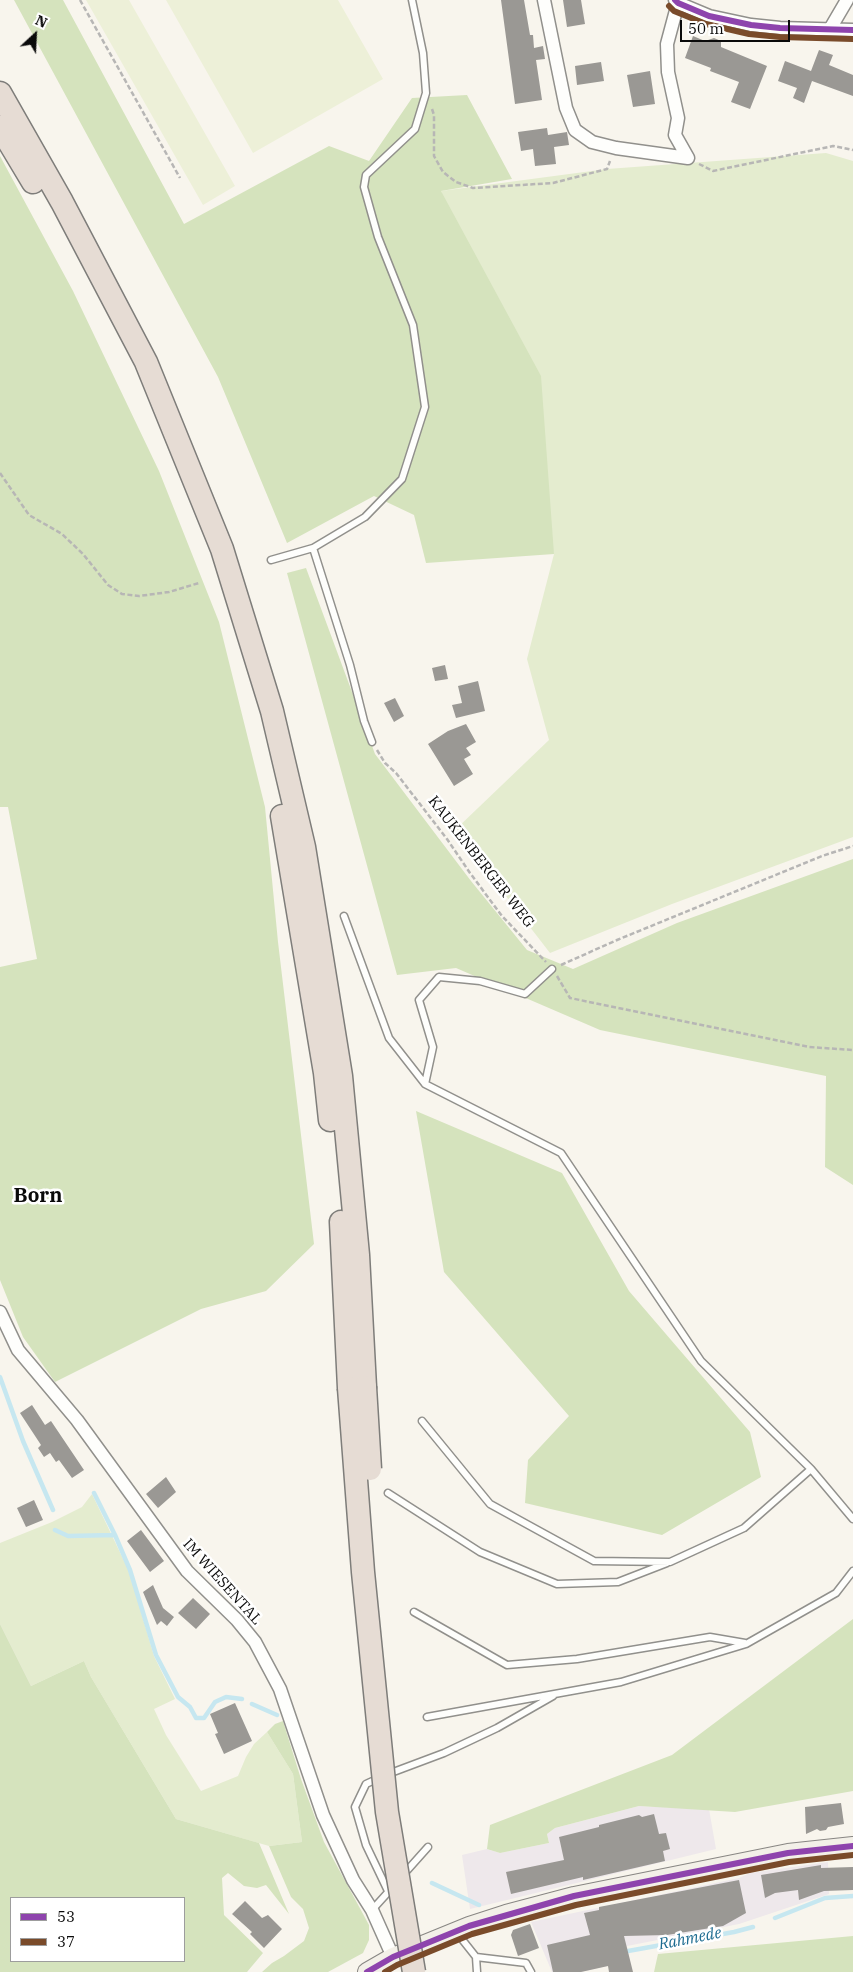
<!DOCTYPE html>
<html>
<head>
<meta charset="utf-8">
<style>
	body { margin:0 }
	#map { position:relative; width:853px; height:1972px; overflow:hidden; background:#f8f5ed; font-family:"IBM Plex Serif",serif }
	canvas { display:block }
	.legend { position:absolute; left:10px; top:1897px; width:175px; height:65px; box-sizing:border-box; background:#fff; border:1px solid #9d9d9d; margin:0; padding:6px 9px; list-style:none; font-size:15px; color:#0a0a0a }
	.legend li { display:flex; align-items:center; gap:10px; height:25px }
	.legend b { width:25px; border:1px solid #9d9d9d }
	.north { position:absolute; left:10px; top:10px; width:50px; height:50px; -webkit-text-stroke:4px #fff; paint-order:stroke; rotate:25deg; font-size:14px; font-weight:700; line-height:20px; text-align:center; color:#0a0a0a }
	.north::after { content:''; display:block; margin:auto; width:18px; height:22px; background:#0a0a0a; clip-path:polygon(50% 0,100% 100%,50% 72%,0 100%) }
	.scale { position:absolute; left:680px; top:20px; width:110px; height:22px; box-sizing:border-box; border:2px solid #0a0a0a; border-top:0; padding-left:6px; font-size:15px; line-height:18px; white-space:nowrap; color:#0a0a0a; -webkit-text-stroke:4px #fff; paint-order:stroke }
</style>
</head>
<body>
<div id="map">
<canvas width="853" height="1972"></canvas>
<ul class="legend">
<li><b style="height:6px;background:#8e44ad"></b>53</li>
<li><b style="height:6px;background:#7a4b2a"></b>37</li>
</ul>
<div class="north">N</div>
<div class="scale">50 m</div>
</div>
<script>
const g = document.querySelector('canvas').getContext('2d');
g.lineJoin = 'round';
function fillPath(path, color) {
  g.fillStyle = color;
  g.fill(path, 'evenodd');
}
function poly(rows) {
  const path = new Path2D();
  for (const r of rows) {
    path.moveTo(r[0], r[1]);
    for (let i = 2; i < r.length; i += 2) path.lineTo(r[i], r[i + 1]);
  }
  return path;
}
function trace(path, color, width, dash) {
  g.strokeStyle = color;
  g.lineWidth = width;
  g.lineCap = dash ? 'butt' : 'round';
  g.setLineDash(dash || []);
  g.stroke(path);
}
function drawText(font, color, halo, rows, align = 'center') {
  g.font = font + ' "IBM Plex Serif",serif';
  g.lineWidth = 5;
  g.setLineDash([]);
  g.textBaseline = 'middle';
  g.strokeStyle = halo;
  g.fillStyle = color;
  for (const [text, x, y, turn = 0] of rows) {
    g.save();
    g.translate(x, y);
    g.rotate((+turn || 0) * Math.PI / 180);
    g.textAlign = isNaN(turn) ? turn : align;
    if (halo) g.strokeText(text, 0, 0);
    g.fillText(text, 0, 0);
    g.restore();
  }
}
fillPath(poly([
	[639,1806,709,1809,716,1849,470,1909,462,1855,487,1849,500,1853,549,1843,547,1834,555,1828],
	[828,1862,829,1894,739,1924,627,1946,630,1961,581,1972,552,1972,531,1922,739,1878,750,1873]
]), '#eee8eb');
fillPath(poly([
	[826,153,853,161,853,837,672,904,550,953,455,830,549,740,527,659,554,554,441,191,607,169],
	[92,1494,129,1571,154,1656,175,1699,154,1709,166,1735,201,1791,238,1776,246,1757,254,1744,267,1732,293,1774,302,1842,269,1846,176,1819,91,1677,84,1661,31,1686,0,1624,0,1543,52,1522,82,1507]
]), '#e4eccf');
fillPath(poly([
	[14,0,63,0,184,224,329,146,369,161,412,98,467,95,512,179,441,191,541,376,554,554,426,563,414,515,374,496,287,543,218,377],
	[0,156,73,291,159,471,219,622,265,807,278,942,314,1244,266,1291,201,1309,55,1382,23,1337,0,1280,0,967,37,959,8,807,0,807],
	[306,568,375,754,471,881,527,950,573,969,677,923,853,859,853,1185,825,1167,826,1076,600,1030,456,968,397,975,287,573],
	[416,1111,562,1173,629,1291,750,1432,761,1477,662,1535,525,1503,528,1460,569,1416,444,1272],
	[853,1619,853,1791,735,1812,639,1806,555,1828,547,1834,549,1843,500,1853,487,1849,490,1825,672,1755],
	[0,1624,31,1686,84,1661,91,1677,176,1819,259,1843,289,1914,266,1885,257,1888,244,1886,228,1873,222,1878,224,1915,263,1953,247,1972,0,1972],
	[11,1898,184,1898,184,1961,11,1961],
	[283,1721,301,1779,324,1842,369,1925,369,1940,363,1953,328,1972,262,1972,272,1963,284,1956,304,1941,309,1928,303,1909,291,1897,269,1846,302,1842,293,1774,267,1732,275,1724],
	[853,1936,853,1972,654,1972,658,1954]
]), '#d5e3bd');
fillPath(poly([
	[86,0,129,0,235,186,203,205],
	[166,0,338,0,383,79,253,153]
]), '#edf0d8');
trace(poly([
	[0,1377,23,1441,53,1510],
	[94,1493,115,1535],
	[55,1530,68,1536,115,1535,130,1570,156,1655,178,1697,190,1707,196,1718,204,1718,215,1702,226,1697,242,1699],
	[252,1704,277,1715],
	[432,1883,479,1905],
	[775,1918,825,1898,853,1896],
	[628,1951,734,1932,753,1927]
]), '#c6e7f0', 4.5);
fillPath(poly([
	[501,0,524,0,530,35,533,35,534,48,543,46,545,59,536,60,542,100,515,104],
	[563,0,581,0,585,24,567,27],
	[693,36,705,41,714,38,721,41,721,47,767,66,750,109,731,102,739,82,710,71,711,68,685,58],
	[819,50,833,55,829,65,853,75,853,96,812,81,804,103,793,98,797,88,778,81,785,61,811,71],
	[601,62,604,81,577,85,575,66],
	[650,71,655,104,633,107,627,75],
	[547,128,548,135,567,132,569,145,554,147,556,164,535,166,533,149,521,151,518,132],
	[445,665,448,679,435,681,432,668],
	[478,681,485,711,456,718,452,705,462,703,458,686],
	[395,698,404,716,394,722,384,703],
	[466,724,476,742,466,748,471,755,464,759,473,774,454,786,428,744,448,731],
	[32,1405,45,1425,51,1421,84,1470,72,1478,59,1460,56,1462,50,1453,44,1457,38,1448,41,1445,20,1413],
	[166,1477,176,1492,158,1508,146,1494],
	[34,1500,43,1520,26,1527,17,1508],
	[141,1530,164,1561,150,1572,127,1541],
	[153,1585,163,1608,174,1617,167,1626,161,1621,157,1625,143,1592],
	[193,1598,210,1614,196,1629,178,1613],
	[235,1703,252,1741,224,1754,215,1734,218,1733,210,1714],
	[841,1803,844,1824,828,1827,826,1830,820,1831,817,1829,806,1834,805,1807],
	[654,1814,659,1834,666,1833,670,1849,663,1851,665,1861,583,1880,583,1877,511,1894,506,1872,564,1860,559,1837,599,1827,599,1825,639,1815,642,1817],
	[821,1865,821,1868,853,1867,853,1890,824,1891,799,1900,798,1890,775,1893,765,1898,761,1875],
	[739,1880,746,1913,723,1926,667,1935,624,1936,633,1972,609,1972,608,1966,581,1972,553,1972,547,1945,590,1935,584,1913,599,1910,599,1907],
	[245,1901,262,1918,268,1915,282,1929,264,1948,250,1934,252,1932,232,1914],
	[530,1924,539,1948,518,1956,511,1935,513,1930]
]), '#9a9894');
const lane = poly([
	[313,548,350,665,364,721,372,742],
	[271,560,313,548,365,517,402,479,425,407,413,325,378,237,364,187,366,175,415,129,426,93,423,53,412,0],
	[344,916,389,1038,425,1084,561,1153,701,1361,811,1469,853,1519],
	[425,1084,433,1047,419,1000,439,977,480,981,525,994,552,969],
	[422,1421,490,1504,594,1561,670,1562,744,1528,811,1469],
	[388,1493,480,1552,557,1584,618,1582,667,1563],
	[414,1612,507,1665,577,1659,710,1637,745,1643],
	[427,1717,621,1682,746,1644,836,1593,853,1571],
	[388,1774,444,1753,497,1728,553,1696],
	[379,1778,366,1784,355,1807,366,1845,388,1891],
	[403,1875,428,1847],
	[372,1910,391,1889],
	[457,1933,476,1957,526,1963,531,1972],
	[476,1957,477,1972]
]);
const street = poly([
	[544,0,566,108,575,130,592,142,616,148,688,158,675,135,678,118,668,72,667,44,678,3],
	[675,0,678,3,709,16,751,25,780,28,853,30],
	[830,29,847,0],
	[0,1312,18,1350,77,1420,187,1571,237,1620,255,1642,280,1689,323,1815,353,1880,372,1910,393,1957]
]);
const secondary = poly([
	[367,1972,393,1957,469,1926,506,1914,574,1896,788,1853,853,1846]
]);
const highway = poly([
	[0,93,62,202,146,362,222,549,272,711,304,847,341,1076,358,1255,365,1387],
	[0,127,33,182],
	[282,816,325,1073,330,1120],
	[341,1222,349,1388]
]);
trace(lane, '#91908c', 9);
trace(street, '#91908c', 15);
trace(secondary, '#888683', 20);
trace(highway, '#7e7d7a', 25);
trace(poly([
	[80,0,180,178],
	[432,109,434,115,434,156,443,172,456,182,473,188,553,183,607,169,610,161],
	[699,164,713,171,833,146,853,150],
	[0,473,29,515,62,534,83,554,108,585,122,594,139,596,169,592,199,583],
	[377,750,385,763,396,773,447,839,470,873,502,916,546,962],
	[561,965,617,940,822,856,853,846],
	[557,976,570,998,809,1047,853,1050]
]), '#b7b6b5', 2.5, [5, 2.5]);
trace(lane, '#fefefc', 6);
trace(street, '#fefefc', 12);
trace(secondary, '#f3f0e8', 18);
trace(highway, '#e6dcd4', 22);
const highwayBridge = poly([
	[365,1387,370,1469],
	[349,1388,363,1572,387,1812,414,1972]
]);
trace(highwayBridge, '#7e7d7a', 25, []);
trace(highwayBridge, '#e6dcd4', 22);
trace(poly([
	[675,0,678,3,709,16,751,25,780,28,853,30],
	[367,1972,393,1957,469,1926,574,1896,788,1853,853,1846]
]), '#8e44ad', 6);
trace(poly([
	[669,6,674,11,706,24,749,34,780,37,853,39],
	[385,1972,397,1965,472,1934,576,1905,789,1862,853,1855]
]), '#7a4b2a', 6);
drawText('15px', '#0a0a0a', '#fff', [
	["KAUKENBERGER WEG",481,862,52],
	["IM WIESENTAL",222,1582,48]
]);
drawText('italic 16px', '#1e6c91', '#fff', [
	["Rahmede",690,1939,-11]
]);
drawText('bold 20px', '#0a0a0a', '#fff', [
	["Born",38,1196]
]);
</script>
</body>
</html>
